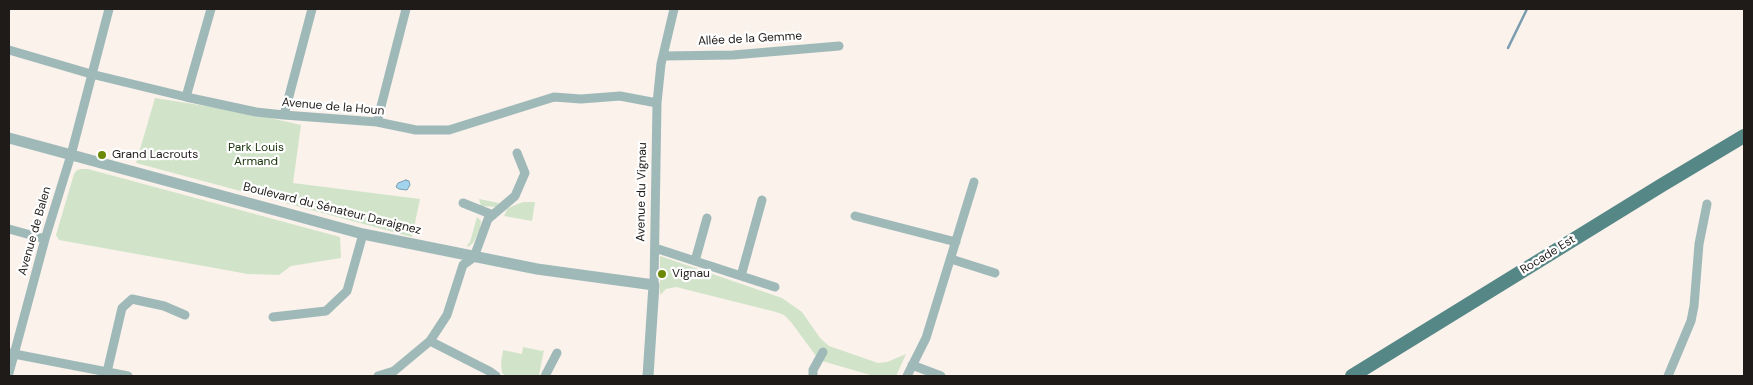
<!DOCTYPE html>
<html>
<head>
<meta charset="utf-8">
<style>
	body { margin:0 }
	#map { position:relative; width:1753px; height:385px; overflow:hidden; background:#faf2eb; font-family:"DM Sans",sans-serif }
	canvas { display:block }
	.frame { position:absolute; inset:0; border:10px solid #1e1b19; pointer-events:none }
</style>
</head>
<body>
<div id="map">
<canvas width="1753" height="385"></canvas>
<div class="frame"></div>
</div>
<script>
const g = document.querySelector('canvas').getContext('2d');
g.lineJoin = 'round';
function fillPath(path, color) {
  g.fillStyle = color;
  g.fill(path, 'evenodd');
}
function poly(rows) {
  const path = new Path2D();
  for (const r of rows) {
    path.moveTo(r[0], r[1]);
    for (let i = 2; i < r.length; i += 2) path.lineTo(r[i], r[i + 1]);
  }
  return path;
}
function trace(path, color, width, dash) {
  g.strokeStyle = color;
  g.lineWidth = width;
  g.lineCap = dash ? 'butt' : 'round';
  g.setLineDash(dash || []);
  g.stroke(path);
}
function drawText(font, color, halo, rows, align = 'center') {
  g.font = font + ' "DM Sans",sans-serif';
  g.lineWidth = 4.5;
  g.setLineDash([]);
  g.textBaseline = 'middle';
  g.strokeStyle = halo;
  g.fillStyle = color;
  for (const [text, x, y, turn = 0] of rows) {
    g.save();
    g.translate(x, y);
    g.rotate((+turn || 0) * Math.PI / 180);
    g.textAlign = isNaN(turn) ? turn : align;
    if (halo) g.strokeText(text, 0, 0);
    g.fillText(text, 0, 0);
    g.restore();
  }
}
fillPath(poly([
	[155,98,244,112,301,125,293,183,420,199,412,237,136,163],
	[81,169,88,169,340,237,341,258,291,266,279,275,248,274,59,240,56,235,74,174,77,170],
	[479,199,499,203,496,207,481,206],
	[523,202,535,202,532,221,504,216,508,208],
	[477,217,481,221,480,229,473,243,468,247,467,245,470,242],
	[660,256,782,298,802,312,820,338,829,346,878,363,887,362,906,354,896,376,874,376,822,361,816,356,791,322,784,315,776,312,676,287,666,289,660,295],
	[523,347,542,351,544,350,539,375,506,376,502,373,501,363,503,350,522,354]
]), '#d1e4c9');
const water = poly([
	[406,180,409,181,410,185,407,190,399,189,396,187,398,183,406,180]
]);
fillPath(water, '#a3d4ef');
trace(water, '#7b9caf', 1);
trace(poly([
	[1508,48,1527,9]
]), '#7b9caf', 2.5);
trace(poly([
	[9,50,91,74,186,97,256,112,284,115,377,122,416,130,449,130,554,97,581,99,620,96,657,103],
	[663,56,733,55,839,46],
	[186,97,211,9],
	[284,115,312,9],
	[377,122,406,9],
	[463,203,493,215],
	[855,216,956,242],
	[9,229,45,239],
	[655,248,775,287],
	[951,259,995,273],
	[695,261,707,218],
	[741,276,762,200],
	[654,285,657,103,661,64,674,9],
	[273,317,326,311,347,291,363,234],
	[430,341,489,371,496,376],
	[9,353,128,376],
	[912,365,941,376],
	[107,372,122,308,132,299,164,306,185,315],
	[9,373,45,239,71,155,109,9],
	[378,376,394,371,430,341,447,315,463,265,474,257,488,219,515,196,525,173,517,153],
	[545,376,557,353],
	[813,376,813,370,823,352],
	[907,376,926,338,974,182],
	[1668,376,1691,321,1694,306,1699,244,1707,204]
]), '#9fb9b9', 9);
trace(poly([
	[9,138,363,234,537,269,654,285,648,376]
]), '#9fb9b9', 11);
trace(poly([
	[1352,376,1662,185,1744,136]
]), '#558787', 14);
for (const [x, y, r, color] of [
	[102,155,5,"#6c8904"],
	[662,274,5,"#6c8904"]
]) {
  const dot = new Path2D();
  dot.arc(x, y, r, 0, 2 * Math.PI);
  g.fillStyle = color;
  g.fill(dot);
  trace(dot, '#fff', 2);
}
drawText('12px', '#1e1b19', '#fff', [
	["Allée de la Gemme",750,39,-3],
	["Avenue de la Houn",333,107,5],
	["Avenue du Vignau",642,192,-89],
	["Boulevard du Sénateur Daraignez",332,209,14],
	["Avenue de Balen",35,231,-74],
	["Rocade Est",1548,255,-32]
]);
drawText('12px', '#173208', '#fff', [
	["Park Louis",256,148],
	["Armand",256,162]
]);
drawText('12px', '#1e1b19', '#fff', [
	["Grand Lacrouts",112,155],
	["Vignau",672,274]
], 'left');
</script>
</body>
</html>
